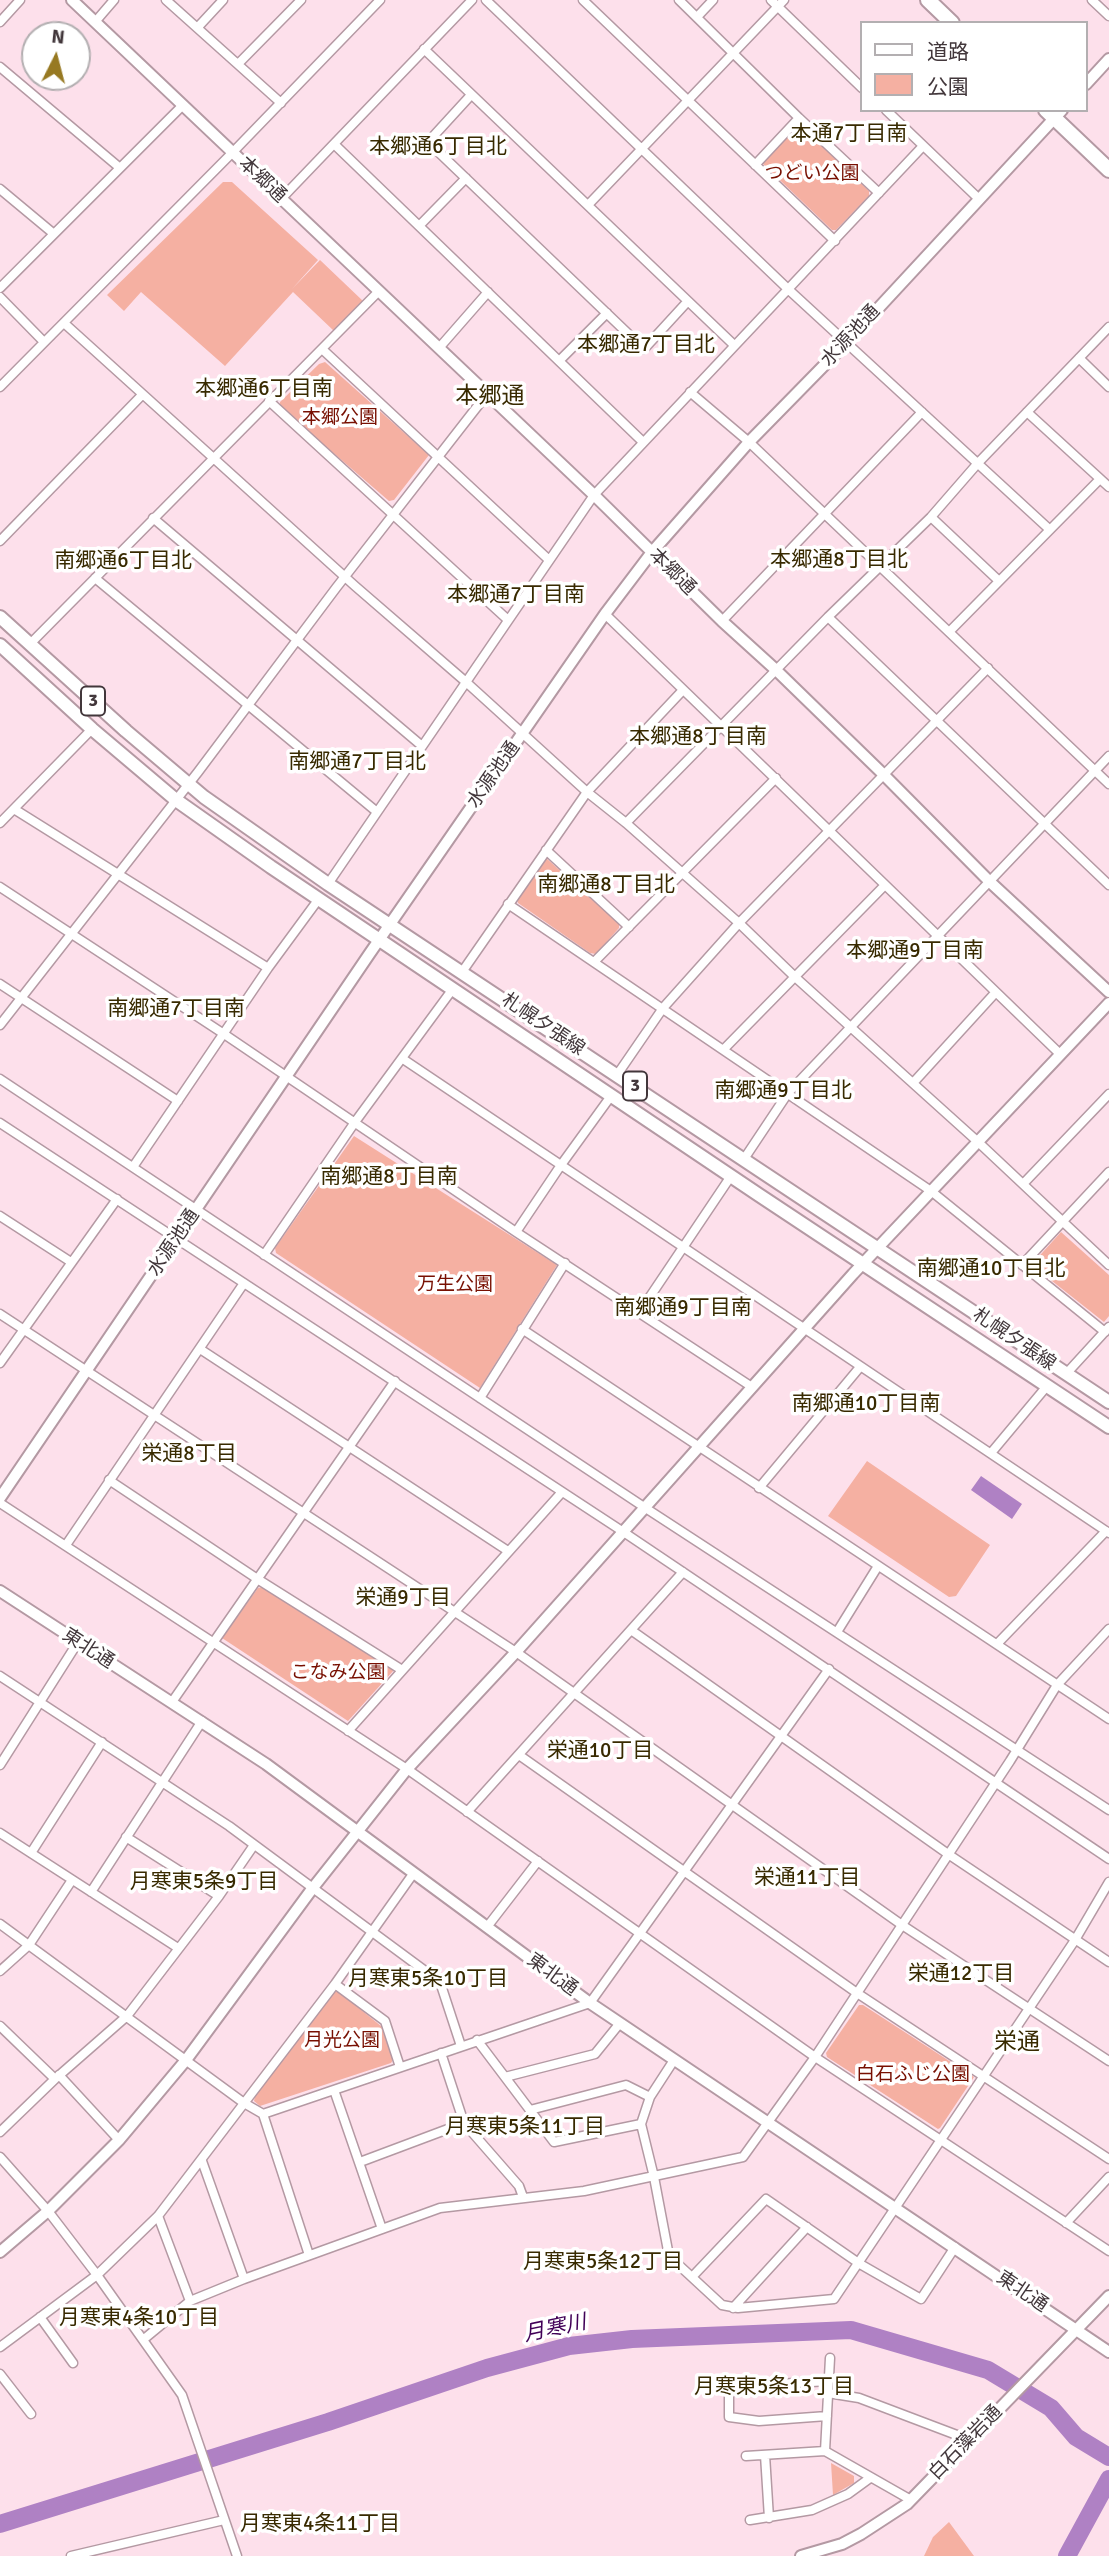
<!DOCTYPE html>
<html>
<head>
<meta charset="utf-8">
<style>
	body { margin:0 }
	#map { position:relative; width:1109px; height:2556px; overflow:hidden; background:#fde0eb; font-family:Signika,"Noto Sans JP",sans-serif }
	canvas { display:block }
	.legend { position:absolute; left:860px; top:21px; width:228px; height:91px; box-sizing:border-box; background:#fff; border:2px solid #b3afb1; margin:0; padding:9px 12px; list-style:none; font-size:21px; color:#42373b }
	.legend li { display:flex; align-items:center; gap:14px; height:35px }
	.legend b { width:35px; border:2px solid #b3afb1 }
	.north { position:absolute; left:21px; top:21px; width:70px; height:70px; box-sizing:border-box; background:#fff; border:2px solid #b3afb1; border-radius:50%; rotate:6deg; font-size:19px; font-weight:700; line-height:28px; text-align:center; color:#42373b }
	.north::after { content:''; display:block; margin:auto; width:24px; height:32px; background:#977922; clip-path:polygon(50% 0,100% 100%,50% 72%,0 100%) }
</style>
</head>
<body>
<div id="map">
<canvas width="1109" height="2556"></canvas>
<ul class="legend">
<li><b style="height:9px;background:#fff"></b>道路</li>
<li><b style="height:19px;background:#f5b0a2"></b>公園</li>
</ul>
<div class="north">N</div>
</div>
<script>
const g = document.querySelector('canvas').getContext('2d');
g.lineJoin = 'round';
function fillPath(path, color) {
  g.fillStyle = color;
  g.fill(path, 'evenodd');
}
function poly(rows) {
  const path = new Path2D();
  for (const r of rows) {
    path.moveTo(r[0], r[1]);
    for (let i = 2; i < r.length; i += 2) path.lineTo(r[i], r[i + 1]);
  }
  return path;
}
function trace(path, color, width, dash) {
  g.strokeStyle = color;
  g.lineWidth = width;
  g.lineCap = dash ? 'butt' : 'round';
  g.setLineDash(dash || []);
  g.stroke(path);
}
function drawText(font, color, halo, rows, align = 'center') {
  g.font = font + ' Signika,"Noto Sans JP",sans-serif';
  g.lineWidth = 7;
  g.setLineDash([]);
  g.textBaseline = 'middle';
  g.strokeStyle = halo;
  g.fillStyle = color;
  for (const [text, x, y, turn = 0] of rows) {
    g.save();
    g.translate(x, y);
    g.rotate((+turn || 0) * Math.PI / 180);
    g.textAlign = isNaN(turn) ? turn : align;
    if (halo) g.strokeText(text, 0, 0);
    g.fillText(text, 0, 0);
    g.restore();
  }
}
fillPath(poly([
	[800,125,869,191,869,196,836,230,832,230,762,163],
	[223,182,232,182,318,260,292,289,320,260,363,301,334,331,293,292,225,366,141,292,124,311,107,295],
	[325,362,429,455,394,500,389,501,280,407,280,402,319,364],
	[545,857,619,924,619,928,596,954,590,953,518,903,516,896],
	[354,1136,557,1265,480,1388,276,1253,275,1248],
	[1061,1232,1109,1275,1109,1316,1104,1322,1033,1266,1033,1263],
	[867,1461,990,1545,956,1596,949,1597,828,1516],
	[262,1587,391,1665,394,1670,348,1721,222,1638,258,1588],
	[334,1992,339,1992,381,2026,393,2060,391,2063,260,2106,254,2101,255,2096],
	[859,2005,863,2005,974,2077,940,2128,938,2129,827,2057,826,2053],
	[831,2463,854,2476,854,2483,833,2495],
	[949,2522,974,2556,924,2556,933,2537]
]), '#f5b0a2');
fillPath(poly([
	[981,1476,1022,1504,1012,1519,971,1490]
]), '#af81c4');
trace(poly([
	[0,2524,328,2422,487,2368,569,2346,632,2339,851,2330,988,2370,1051,2408,1076,2437,1109,2457],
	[1067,2556,1109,2479]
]), '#af81c4', 18);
const street = poly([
	[166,0,281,103],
	[486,0,789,290,1049,529],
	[583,0,835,241],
	[679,0,799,118,879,193],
	[771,0,862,88],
	[1092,0,1109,16],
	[697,17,713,0],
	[0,22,20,0],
	[95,22,114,0],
	[198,27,223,0],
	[424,49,734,345],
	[239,63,301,0],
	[0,67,120,168],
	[471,95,428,142,644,349,688,301],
	[886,110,979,199],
	[334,144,643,442],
	[755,165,799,118],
	[0,189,54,234],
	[282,198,472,0],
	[588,205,784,0],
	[419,226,466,178],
	[0,288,183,105],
	[0,297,44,342],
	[64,323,355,586,466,682,587,792,626,823,739,923,795,977,977,1141,1109,1265],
	[439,348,488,292],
	[322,349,549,560],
	[1079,358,1109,387],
	[559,361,607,313],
	[0,387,233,152,380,0],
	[690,392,749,442,1109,784],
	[269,401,508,620],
	[1027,412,1109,487],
	[931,517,999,581],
	[153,518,422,746],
	[0,541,142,395],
	[95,578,377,812],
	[605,614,1060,1054],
	[828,617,1109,885],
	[722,621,922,412],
	[949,632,1100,479],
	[30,644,379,291],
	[14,809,268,968],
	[0,823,92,729],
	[626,823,828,617,931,517,978,463,1109,327],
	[546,850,629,927],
	[328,884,594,495,923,146],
	[0,887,224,1034,516,1232,752,1387],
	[508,904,931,1191,1105,1332],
	[595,961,776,778],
	[462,972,587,792,683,690],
	[0,984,178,1101],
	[0,1025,198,772,336,588,487,394],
	[724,1049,885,885],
	[403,1059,1109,1533],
	[617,1075,663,1008,739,923,988,668],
	[0,1079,644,1507,1109,1810],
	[913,1083,996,992],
	[0,1123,622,1531,1109,1859],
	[744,1159,788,1093,1109,756],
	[133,1167,268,968,318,900],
	[1023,1184,1109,1094],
	[0,1216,71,1262],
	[516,1232,561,1165,611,1096],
	[264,1255,355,1122,452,990],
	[1022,1265,1109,1172],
	[639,1313,731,1176],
	[0,1314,516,1652,902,1925,1109,2061],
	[522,1329,1109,1719],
	[200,1349,508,1551],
	[0,1363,117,1199],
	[1066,1374,1109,1327],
	[480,1398,565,1263],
	[991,1453,1047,1386],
	[109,1480,259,1580,402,1670],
	[759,1488,860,1367],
	[0,1503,407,1769,815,2057,1109,2251],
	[66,1545,244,1283],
	[631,1630,948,1854,1109,1962],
	[837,1632,878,1566],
	[997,1644,1106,1531],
	[0,1676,229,1826,440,1982,461,2046],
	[172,1702,395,1381],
	[348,1731,562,1492],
	[519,1755,857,1993,1109,2159],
	[0,1765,78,1642],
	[467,1812,683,1572],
	[0,1833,178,1948],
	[126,1837,219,1896],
	[31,1853,102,1742],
	[91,1892,202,1721],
	[0,1924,244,2103,263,2114,590,2003,829,1669],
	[487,1927,538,1861],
	[0,1971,29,1945,72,1880],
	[335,1984,385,2021,400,2067],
	[0,2026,55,2079],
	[477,2040,554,2142,641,2124,650,2097,674,2060],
	[441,2053,464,2123,519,2186,523,2197],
	[59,2075,119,2140],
	[505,2077,595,2054,620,2023],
	[334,2090,382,2229],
	[530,2110,626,2085,650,2097],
	[263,2114,309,2255],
	[641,2124,654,2177,669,2256,722,2305,738,2308,834,2299,1075,1940,1109,1882],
	[0,2132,55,2079,127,2016,219,1896,254,1845],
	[0,2157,48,2211,97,2275,182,2395,237,2556],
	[202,2161,244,2279],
	[360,2162,464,2123],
	[158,2216,190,2301],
	[1066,2223,1109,2177],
	[692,2277,766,2199,860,2264,921,2299,955,2247],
	[733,2308,807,2227],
	[40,2317,73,2363],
	[144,2339,190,2301,244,2279,440,2208,584,2191,743,2157,815,2057,1010,1761,1057,1685,1109,1629],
	[0,2347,97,2275,158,2216,335,1984,413,1874],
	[0,2374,31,2414],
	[828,2393,859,2398,970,2440],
	[827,2416,759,2421,729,2417,729,2387,828,2381],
	[825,2451,830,2358],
	[765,2455,769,2518],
	[746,2456,825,2451,911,2500],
	[750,2520,812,2510,848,2494,870,2478],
	[71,2556,224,2520]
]);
const secondary = poly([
	[72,0,594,495,722,621,776,670,883,774,990,882,1109,992],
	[1086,84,1109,59],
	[0,1498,370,953,605,614,652,552,749,442,847,342,1062,110],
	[0,1591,266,1764,590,2003,1109,2352],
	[0,2252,48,2211,119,2140,186,2060,312,1889,407,1769,516,1652,853,1274,1109,1003],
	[801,2556,842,2544,861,2534,907,2504,1109,2296]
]);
const primary = poly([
	[0,617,126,731,204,797,328,884,1109,1402],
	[0,645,92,729,176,800,271,867,759,1195,1109,1427]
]);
const highway = poly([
	[928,0,952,23],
	[1046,110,1109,170]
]);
trace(street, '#b499a3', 11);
trace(secondary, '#b499a3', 14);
trace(primary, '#b499a3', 16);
trace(highway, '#b499a3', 18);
trace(street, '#fff', 8);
trace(secondary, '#fff', 10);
trace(primary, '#fff', 12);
trace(highway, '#fff', 14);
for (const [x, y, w] of [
	[93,701,24],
	[635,1086,24]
]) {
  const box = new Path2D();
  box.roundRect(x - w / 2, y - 14.5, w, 29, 5);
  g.fillStyle = '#fff';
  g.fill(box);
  trace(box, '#42373b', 2);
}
drawText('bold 18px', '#42373b', null, [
	["3",93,701],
	["3",635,1086]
]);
drawText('19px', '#781002', '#fff', [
	["つどい公園",812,174],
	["本郷公園",340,418],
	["万生公園",455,1285],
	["こなみ公園",338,1673],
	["月光公園",342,2041],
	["白石ふじ公園",913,2075]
]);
drawText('19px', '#42373b', '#fff', [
	["本郷通",262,180,43],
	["水源池通",851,336,-47],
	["本郷通",672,572,45],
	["水源池通",494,775,-55],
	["札幌夕張線",543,1025,34],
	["水源池通",174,1243,-56],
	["札幌夕張線",1014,1340,34],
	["東北通",88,1649,33],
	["東北通",552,1975,36],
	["東北通",1022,2292,34],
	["白石藻岩通",966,2443,-46]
]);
drawText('21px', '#382a00', '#fff', [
	["本通7丁目南",849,134],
	["本郷通6丁目北",438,147],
	["本郷通7丁目北",646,345],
	["本郷通6丁目南",264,389],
	["本郷通8丁目北",839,560],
	["南郷通6丁目北",123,561],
	["本郷通7丁目南",516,595],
	["本郷通8丁目南",698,737],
	["南郷通7丁目北",357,762],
	["南郷通8丁目北",606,885],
	["本郷通9丁目南",915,951],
	["南郷通7丁目南",176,1009],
	["南郷通9丁目北",783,1091],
	["南郷通8丁目南",389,1177],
	["南郷通10丁目北",991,1269],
	["南郷通9丁目南",683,1308],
	["南郷通10丁目南",866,1404],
	["栄通8丁目",189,1454],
	["栄通9丁目",403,1598],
	["栄通10丁目",600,1751],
	["栄通11丁目",807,1878],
	["月寒東5条9丁目",204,1882],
	["栄通12丁目",961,1974],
	["月寒東5条10丁目",428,1979],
	["月寒東5条11丁目",525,2127],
	["月寒東5条12丁目",603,2262],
	["月寒東4条10丁目",139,2318],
	["月寒東5条13丁目",774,2387],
	["月寒東4条11丁目",320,2524]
]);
drawText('italic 21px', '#410157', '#fff', [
	["月寒川",555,2329,-12]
]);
drawText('23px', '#382a00', '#fff', [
	["本郷通",490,397],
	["栄通",1017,2043]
]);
</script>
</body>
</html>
